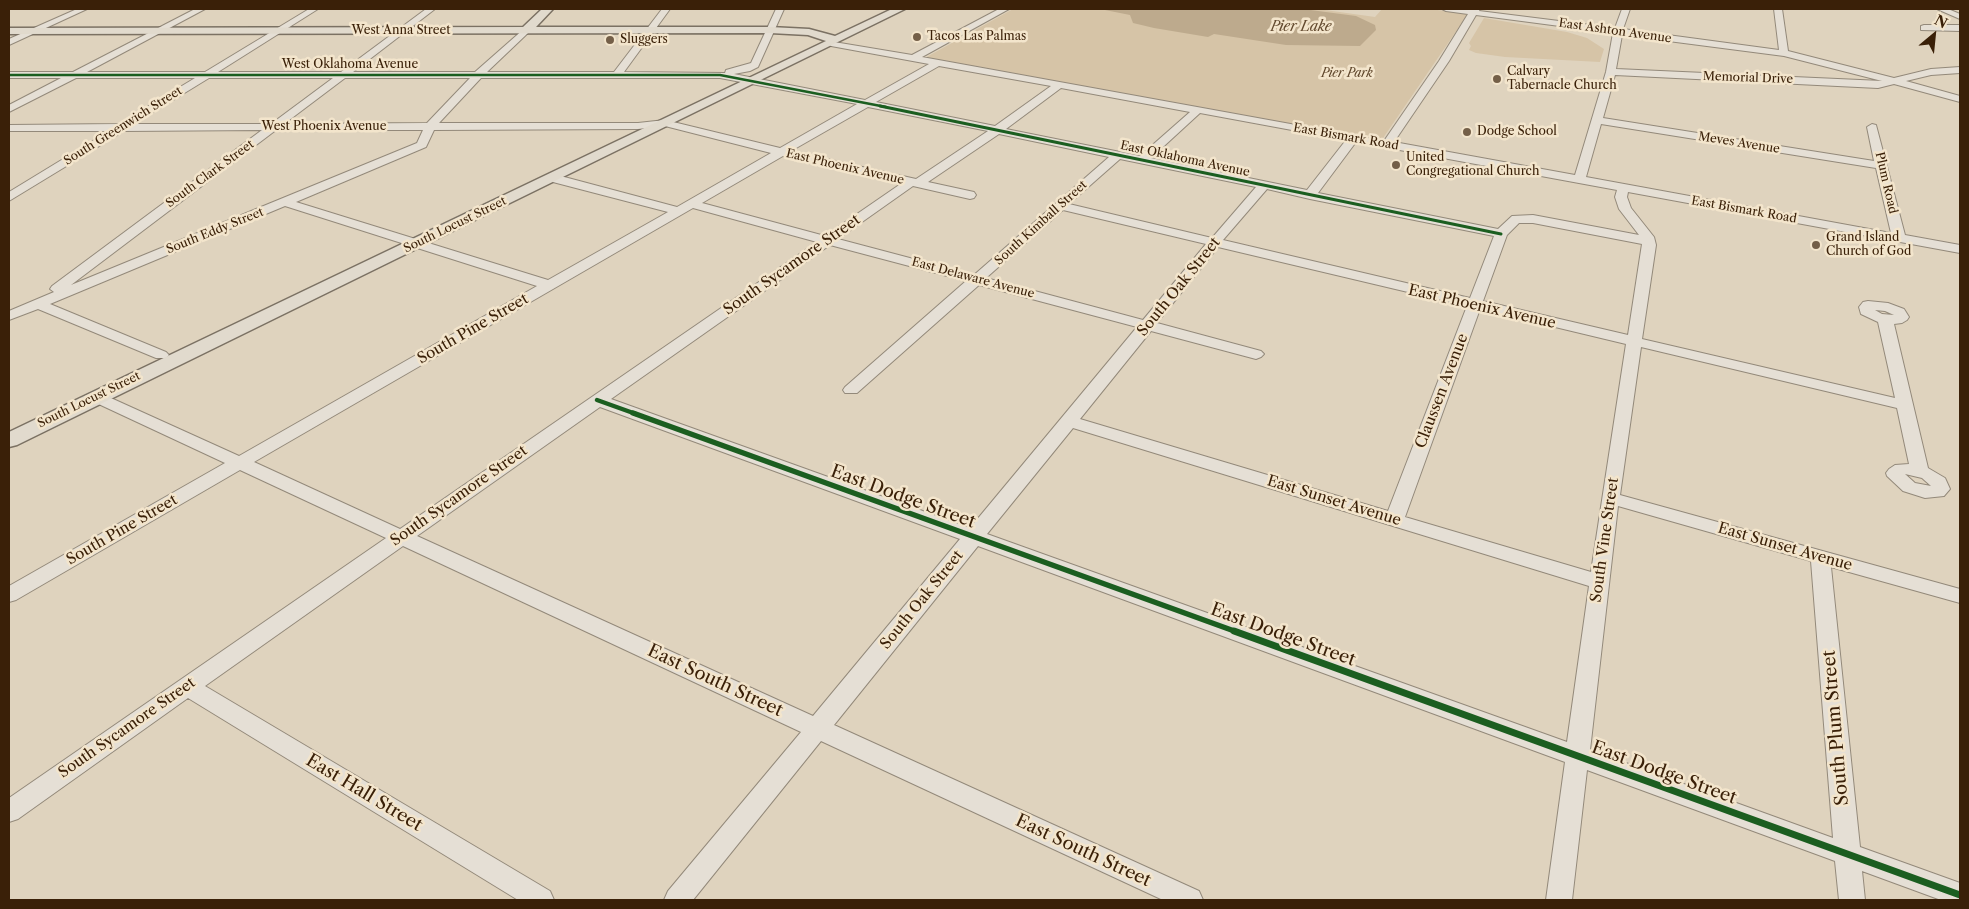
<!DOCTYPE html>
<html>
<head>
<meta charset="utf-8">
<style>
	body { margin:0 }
	#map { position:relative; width:1969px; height:909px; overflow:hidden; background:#dfd3be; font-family:"Libre Caslon Text",serif }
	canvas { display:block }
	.frame { position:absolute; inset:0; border:10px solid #3a2008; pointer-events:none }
	.north { position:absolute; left:1909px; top:10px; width:50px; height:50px; -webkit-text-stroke:4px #f3e5cc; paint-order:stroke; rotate:28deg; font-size:14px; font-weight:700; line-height:20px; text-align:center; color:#3a2008 }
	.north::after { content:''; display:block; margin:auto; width:18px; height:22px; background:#3a2008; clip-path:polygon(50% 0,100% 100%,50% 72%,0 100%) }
</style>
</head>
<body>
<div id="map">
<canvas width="1969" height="909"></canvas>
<div class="frame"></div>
<div class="north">N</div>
</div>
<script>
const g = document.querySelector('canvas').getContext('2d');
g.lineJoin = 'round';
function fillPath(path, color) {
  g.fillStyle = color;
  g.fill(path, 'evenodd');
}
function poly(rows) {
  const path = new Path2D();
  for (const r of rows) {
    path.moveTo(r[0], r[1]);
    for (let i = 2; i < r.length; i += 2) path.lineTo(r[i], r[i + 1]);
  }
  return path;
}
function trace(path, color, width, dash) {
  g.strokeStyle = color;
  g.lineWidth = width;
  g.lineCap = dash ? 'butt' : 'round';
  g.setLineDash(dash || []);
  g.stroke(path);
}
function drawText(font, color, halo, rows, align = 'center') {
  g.font = font + ' "Libre Caslon Text",serif';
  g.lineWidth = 5;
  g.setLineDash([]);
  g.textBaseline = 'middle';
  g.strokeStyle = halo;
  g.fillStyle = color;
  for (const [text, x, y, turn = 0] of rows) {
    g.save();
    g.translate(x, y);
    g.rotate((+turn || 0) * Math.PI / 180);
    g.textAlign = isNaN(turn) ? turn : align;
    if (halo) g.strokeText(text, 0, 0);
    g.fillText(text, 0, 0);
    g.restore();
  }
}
fillPath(poly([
	[1013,9,1318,9,1375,17,1382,9,1430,9,1468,14,1381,141,923,59],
	[1484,18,1567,32,1587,38,1604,49,1600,62,1505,57,1476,53,1469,50,1471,46,1469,43]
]), '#d6c4a7');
fillPath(poly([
	[1100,9,1303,9,1356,16,1375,25,1376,30,1360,46,1286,45,1214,34,1208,37,1154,28,1133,23,1130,15]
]), '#bdaa8d');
const minor = poly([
	[77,9,87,9,9,45,9,39,77,9],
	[195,9,205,9,87,72,205,72,309,9,318,9,218,72,341,72,426,9,435,9,353,72,475,72,525,28,528,29,528,33,487,72,614,72,662,9,670,9,624,72,725,73,726,70,751,63,776,9,784,9,758,67,750,71,734,74,865,100,929,64,831,46,826,43,828,41,912,55,999,9,1009,9,922,57,1384,141,1439,61,1468,14,1446,11,1442,9,1480,9,1479,11,1615,28,1622,9,1630,9,1623,29,1779,50,1774,9,1782,9,1788,51,1894,78,1931,69,1960,67,1960,73,1931,75,1906,81,1960,96,1960,102,1894,84,1878,88,1615,75,1603,118,1874,161,1867,127,1872,124,1876,125,1905,235,1960,245,1960,253,1628,192,1627,197,1631,208,1654,237,1656,245,1642,339,1895,398,1878,322,1861,314,1859,307,1863,302,1868,301,1888,303,1904,309,1909,317,1907,320,1902,323,1894,324,1928,468,1945,478,1950,489,1944,496,1925,498,1903,491,1887,476,1886,473,1889,469,1895,465,1909,464,1897,408,1641,347,1620,495,1960,589,1960,603,1831,567,1860,847,1960,883,1960,900,1941,900,1862,871,1865,900,1839,900,1835,861,1587,770,1572,900,1546,900,1565,762,978,546,834,725,1199,891,1203,900,1163,900,821,741,693,900,664,900,668,891,801,732,403,546,205,686,550,891,554,900,518,900,188,698,18,819,9,822,9,798,386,538,240,470,16,600,9,602,9,586,225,463,90,400,88,397,90,394,102,394,239,456,537,286,285,206,50,304,166,352,169,355,166,358,156,358,38,309,9,320,9,311,54,292,50,289,52,286,262,130,124,131,9,201,9,192,109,131,9,131,9,125,119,124,195,78,76,78,9,112,9,105,61,78,9,78,9,72,73,72,195,9],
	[1476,15,1613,33,1606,72,1575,175,1394,142,1449,61,1476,15],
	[1622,35,1784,56,1882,81,1616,69,1622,35],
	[939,66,1051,86,995,126,876,102,939,66],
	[209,78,333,78,271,124,134,124,209,78],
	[345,78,470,78,427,123,284,124,345,78],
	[481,78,720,78,857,104,780,148,665,120,638,123,439,123,481,78],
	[1061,88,1190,112,1140,156,1006,129,1061,88],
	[868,107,988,131,916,179,791,151,868,107],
	[1200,113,1346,140,1307,190,1151,158,1200,113],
	[1601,124,1876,168,1891,233,1586,177,1601,124],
	[665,126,771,153,677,207,553,174,549,175,547,178,549,181,668,212,548,280,296,202,426,147,434,130,638,129,665,126],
	[276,130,423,130,417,143,71,285,276,130],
	[999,134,1109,157,974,275,838,239,913,186,970,199,974,198,976,195,974,192,928,182,999,134],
	[1356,142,1617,190,1615,197,1619,209,1639,235,1533,215,1512,216,1498,229,1318,193,1356,142],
	[783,156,902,183,825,236,702,203,783,156],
	[1120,159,1256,187,1212,238,1069,204,1120,159],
	[1267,189,1310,199,1494,236,1470,298,1223,240,1267,189],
	[693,208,817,242,400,529,254,462,693,208],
	[1063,210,1206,244,1143,320,986,278,1063,210],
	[1519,223,1533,223,1642,244,1628,335,1483,301,1507,235,1519,223],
	[830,245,966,281,845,387,843,390,845,393,857,393,979,285,1137,327,970,528,611,399,830,245],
	[1218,247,1467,306,1388,511,1080,419,1151,331,1256,359,1261,357,1264,354,1261,351,1157,323,1218,247],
	[1480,309,1626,344,1591,572,1405,517,1480,309],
	[1875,310,1885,311,1894,315,1882,314,1875,310],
	[600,407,960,539,813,716,417,536,600,407],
	[1073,428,1589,586,1567,742,987,534,1073,428],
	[1905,474,1922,478,1931,486,1915,483,1905,474],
	[1618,506,1811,561,1833,838,1590,750,1618,506],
	[1937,9,1948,9,1960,14,1960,19,1937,9],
	[1924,25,1960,25,1960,31,1921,30,1921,26,1924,25]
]);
const major = poly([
	[542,9,553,9,536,27,770,27,809,29,835,36,892,9,905,9,17,445,9,447,9,432,826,41,808,35,770,33,9,34,9,28,523,27,542,9]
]);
trace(minor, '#93897a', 2);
trace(major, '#7b7163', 3);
fillPath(minor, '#e5dfd5');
fillPath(major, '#e1dacd');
trace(poly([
	[9,75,720,75,886,107]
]), '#1b5e20', 2.5);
trace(poly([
	[880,106,1501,234]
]), '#1b5e20', 3);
trace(poly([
	[597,400,636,414]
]), '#1b5e20', 4.5);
trace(poly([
	[633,413,1237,632]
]), '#1b5e20', 5.5);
trace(poly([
	[1234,631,1960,895]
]), '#1b5e20', 7);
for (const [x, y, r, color] of [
	[917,37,5,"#745f48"],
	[610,40,5,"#745f48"],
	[1497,79,5,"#745f48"],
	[1467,132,5,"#745f48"],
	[1396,165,5,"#745f48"],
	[1816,245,5,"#745f48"]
]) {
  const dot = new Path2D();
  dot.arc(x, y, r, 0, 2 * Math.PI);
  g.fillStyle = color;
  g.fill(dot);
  trace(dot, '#f3e5cc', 2);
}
drawText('12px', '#3a2008', '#f3e5cc', [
	["West Anna Street",401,31],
	["East Ashton Avenue",1615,31,8],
	["West Oklahoma Avenue",350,65],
	["Memorial Drive",1748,78,2],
	["South Greenwich Street",123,126,-32],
	["West Phoenix Avenue",324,127],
	["East Bismark Road",1346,137,10],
	["Meves Avenue",1739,143,9],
	["East Oklahoma Avenue",1185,159,12],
	["East Phoenix Avenue",845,167,13],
	["South Clark Street",210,174,-36],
	["Plum Road",1886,183,77],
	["East Bismark Road",1744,210,10],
	["South Kimball Street",1041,223,-42],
	["South Locust Street",455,225,-26],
	["South Eddy Street",215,231,-22],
	["East Delaware Avenue",973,278,15],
	["South Locust Street",89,400,-26]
]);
drawText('12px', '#3a2008', '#f3e5cc', [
	["Tacos Las Palmas",927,37],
	["Sluggers",620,40],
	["Calvary",1507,72],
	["Tabernacle Church",1507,86],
	["Dodge School",1477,132],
	["United",1406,158],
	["Congregational Church",1406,172],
	["Grand Island",1826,238],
	["Church of God",1826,252]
], 'left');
drawText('italic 12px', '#5f462b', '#f3e5cc', [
	["Pier Park",1347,74]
]);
drawText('italic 14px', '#634a2f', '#f3e5cc', [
	["Pier Lake",1301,27]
]);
drawText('15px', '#3a2008', '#f3e5cc', [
	["South Sycamore Street",792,265,-35],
	["South Oak Street",1179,287,-51],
	["East Phoenix Avenue",1482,307,13],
	["South Pine Street",473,329,-30],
	["Claussen Avenue",1442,391,-69],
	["South Sycamore Street",459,496,-35],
	["East Sunset Avenue",1334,501,17],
	["South Pine Street",122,530,-30],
	["South Vine Street",1605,540,-82],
	["East Sunset Avenue",1785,547,16],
	["South Oak Street",922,600,-51],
	["South Sycamore Street",127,728,-35]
]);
drawText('18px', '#3a2008', '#f3e5cc', [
	["East Dodge Street",903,497,20],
	["East Dodge Street",1283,635,20],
	["East South Street",715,681,25],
	["South Plum Street",1836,728,-95],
	["East Dodge Street",1664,773,20],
	["East Hall Street",364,793,31],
	["East South Street",1083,851,25]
]);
</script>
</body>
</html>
